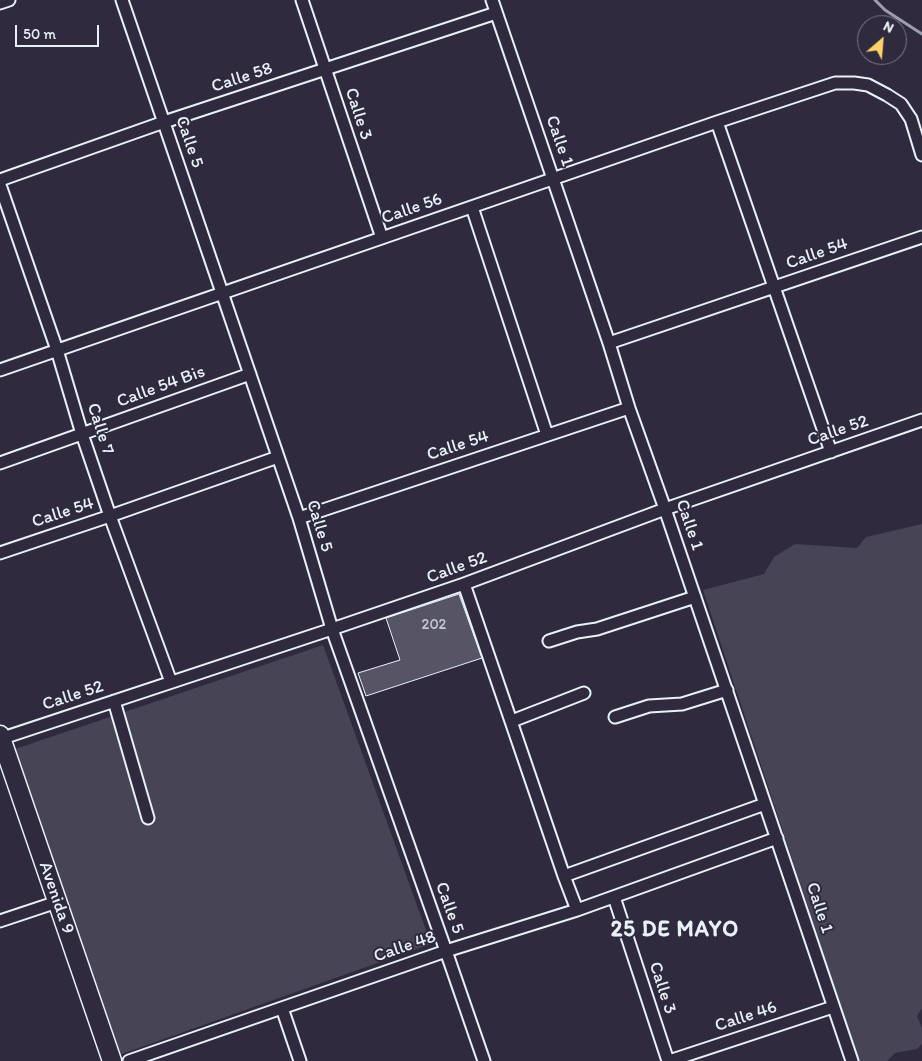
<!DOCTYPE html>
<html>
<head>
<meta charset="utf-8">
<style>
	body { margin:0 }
	#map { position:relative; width:922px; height:1061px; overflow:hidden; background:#2f2a3d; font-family:Itim,sans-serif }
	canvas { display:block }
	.north { position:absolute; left:857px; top:15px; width:50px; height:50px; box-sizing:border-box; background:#2f2a3d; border:1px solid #797a88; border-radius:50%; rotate:27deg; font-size:14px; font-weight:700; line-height:20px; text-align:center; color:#e8f1f8 }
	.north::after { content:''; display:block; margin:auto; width:18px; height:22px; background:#ffd166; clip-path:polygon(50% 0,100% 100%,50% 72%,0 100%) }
	.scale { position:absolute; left:15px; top:25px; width:84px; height:22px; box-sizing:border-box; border:2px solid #e8f1f8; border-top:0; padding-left:6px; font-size:15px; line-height:18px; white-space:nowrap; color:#e8f1f8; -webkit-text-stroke:4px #2f2a3d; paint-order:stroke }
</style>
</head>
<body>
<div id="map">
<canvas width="922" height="1061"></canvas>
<div class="north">N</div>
<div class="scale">50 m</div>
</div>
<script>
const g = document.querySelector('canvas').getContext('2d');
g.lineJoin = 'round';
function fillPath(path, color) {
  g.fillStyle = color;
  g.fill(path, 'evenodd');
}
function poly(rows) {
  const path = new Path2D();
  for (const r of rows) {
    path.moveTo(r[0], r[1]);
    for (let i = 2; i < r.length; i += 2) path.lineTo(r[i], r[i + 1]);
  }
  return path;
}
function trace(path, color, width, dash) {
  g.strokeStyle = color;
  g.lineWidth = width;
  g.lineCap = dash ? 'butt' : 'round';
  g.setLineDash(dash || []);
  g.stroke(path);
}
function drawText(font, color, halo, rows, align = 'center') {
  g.font = font + ' Itim,sans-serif';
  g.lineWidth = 4;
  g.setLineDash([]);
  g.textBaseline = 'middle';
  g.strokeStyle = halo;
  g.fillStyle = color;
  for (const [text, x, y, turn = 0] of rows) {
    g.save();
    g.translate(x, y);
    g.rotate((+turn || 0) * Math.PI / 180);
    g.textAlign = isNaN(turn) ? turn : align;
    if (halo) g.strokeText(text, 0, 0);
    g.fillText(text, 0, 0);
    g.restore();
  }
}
fillPath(poly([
	[922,524,922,1008,917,1016,922,1028,922,1044,917,1049,895,1053,887,1061,859,1061,703,590,764,574,774,557,795,544,857,548,866,537],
	[323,645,431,944,119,1055,15,749]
]), '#464455');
trace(poly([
	[875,0,885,10,922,34]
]), '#9c9fab', 3);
const building = poly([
	[459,594,482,658,366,696,358,673,400,660,386,618,459,594]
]);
fillPath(building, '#575565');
trace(building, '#e8f1f8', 1);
const street = poly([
	[122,0,299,518,332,629,446,951,484,1061],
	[302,0,382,238],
	[492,0,609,343,629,408,665,509,852,1061],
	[0,3,9,0],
	[717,122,831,452],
	[0,180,164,122,496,13],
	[0,185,57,350,82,434,110,516,171,682],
	[472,207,547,435],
	[609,343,922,237],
	[0,370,717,122,835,83,854,83,868,85,887,95,901,104,911,119,922,155],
	[0,463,250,374],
	[299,518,629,408],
	[0,553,110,516,278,457],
	[464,584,564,876,577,910],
	[549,641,577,632,597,629,695,597],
	[114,701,148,818],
	[615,717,649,706,682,704,727,690],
	[512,721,584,693],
	[0,739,332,629,464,584,665,509,922,420],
	[564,876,765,804],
	[614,897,668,1061],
	[0,921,57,902],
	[282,1008,300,1061],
	[129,1061,446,951,577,910,777,838],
	[669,1061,833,1007]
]);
const primary = poly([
	[0,735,112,1061]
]);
trace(street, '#e8f1f8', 15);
trace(primary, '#e8f1f8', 21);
trace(street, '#2f2a3d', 11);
trace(primary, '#2f2a3d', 18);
drawText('15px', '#c4cad3', null, [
	["202",434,625]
]);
drawText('18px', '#e8f1f8', '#2f2a3d', [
	["Calle 58",242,78,-18],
	["Calle 3",358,114,72],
	["Calle 1",559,141,71],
	["Calle 5",189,142,71],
	["Calle 56",412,209,-19],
	["Calle 54",817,254,-19],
	["Calle 54 Bis",161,387,-20],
	["Calle 7",100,429,72],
	["Calle 52",838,431,-19],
	["Calle 54",458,446,-18],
	["Calle 54",63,513,-18],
	["Calle 1",689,525,71],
	["Calle 5",319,526,73],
	["Calle 52",457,568,-20],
	["Calle 52",73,696,-18],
	["Avenida 9",56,898,71],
	["Calle 5",449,908,70],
	["Calle 1",819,908,72],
	["Calle 48",405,947,-19],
	["Calle 3",662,988,72],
	["Calle 46",746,1017,-18]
]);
g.letterSpacing = '1px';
drawText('bold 22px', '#e8f1f8', '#2f2a3d', [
	["25 DE MAYO",675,930]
]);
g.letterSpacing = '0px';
</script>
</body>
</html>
